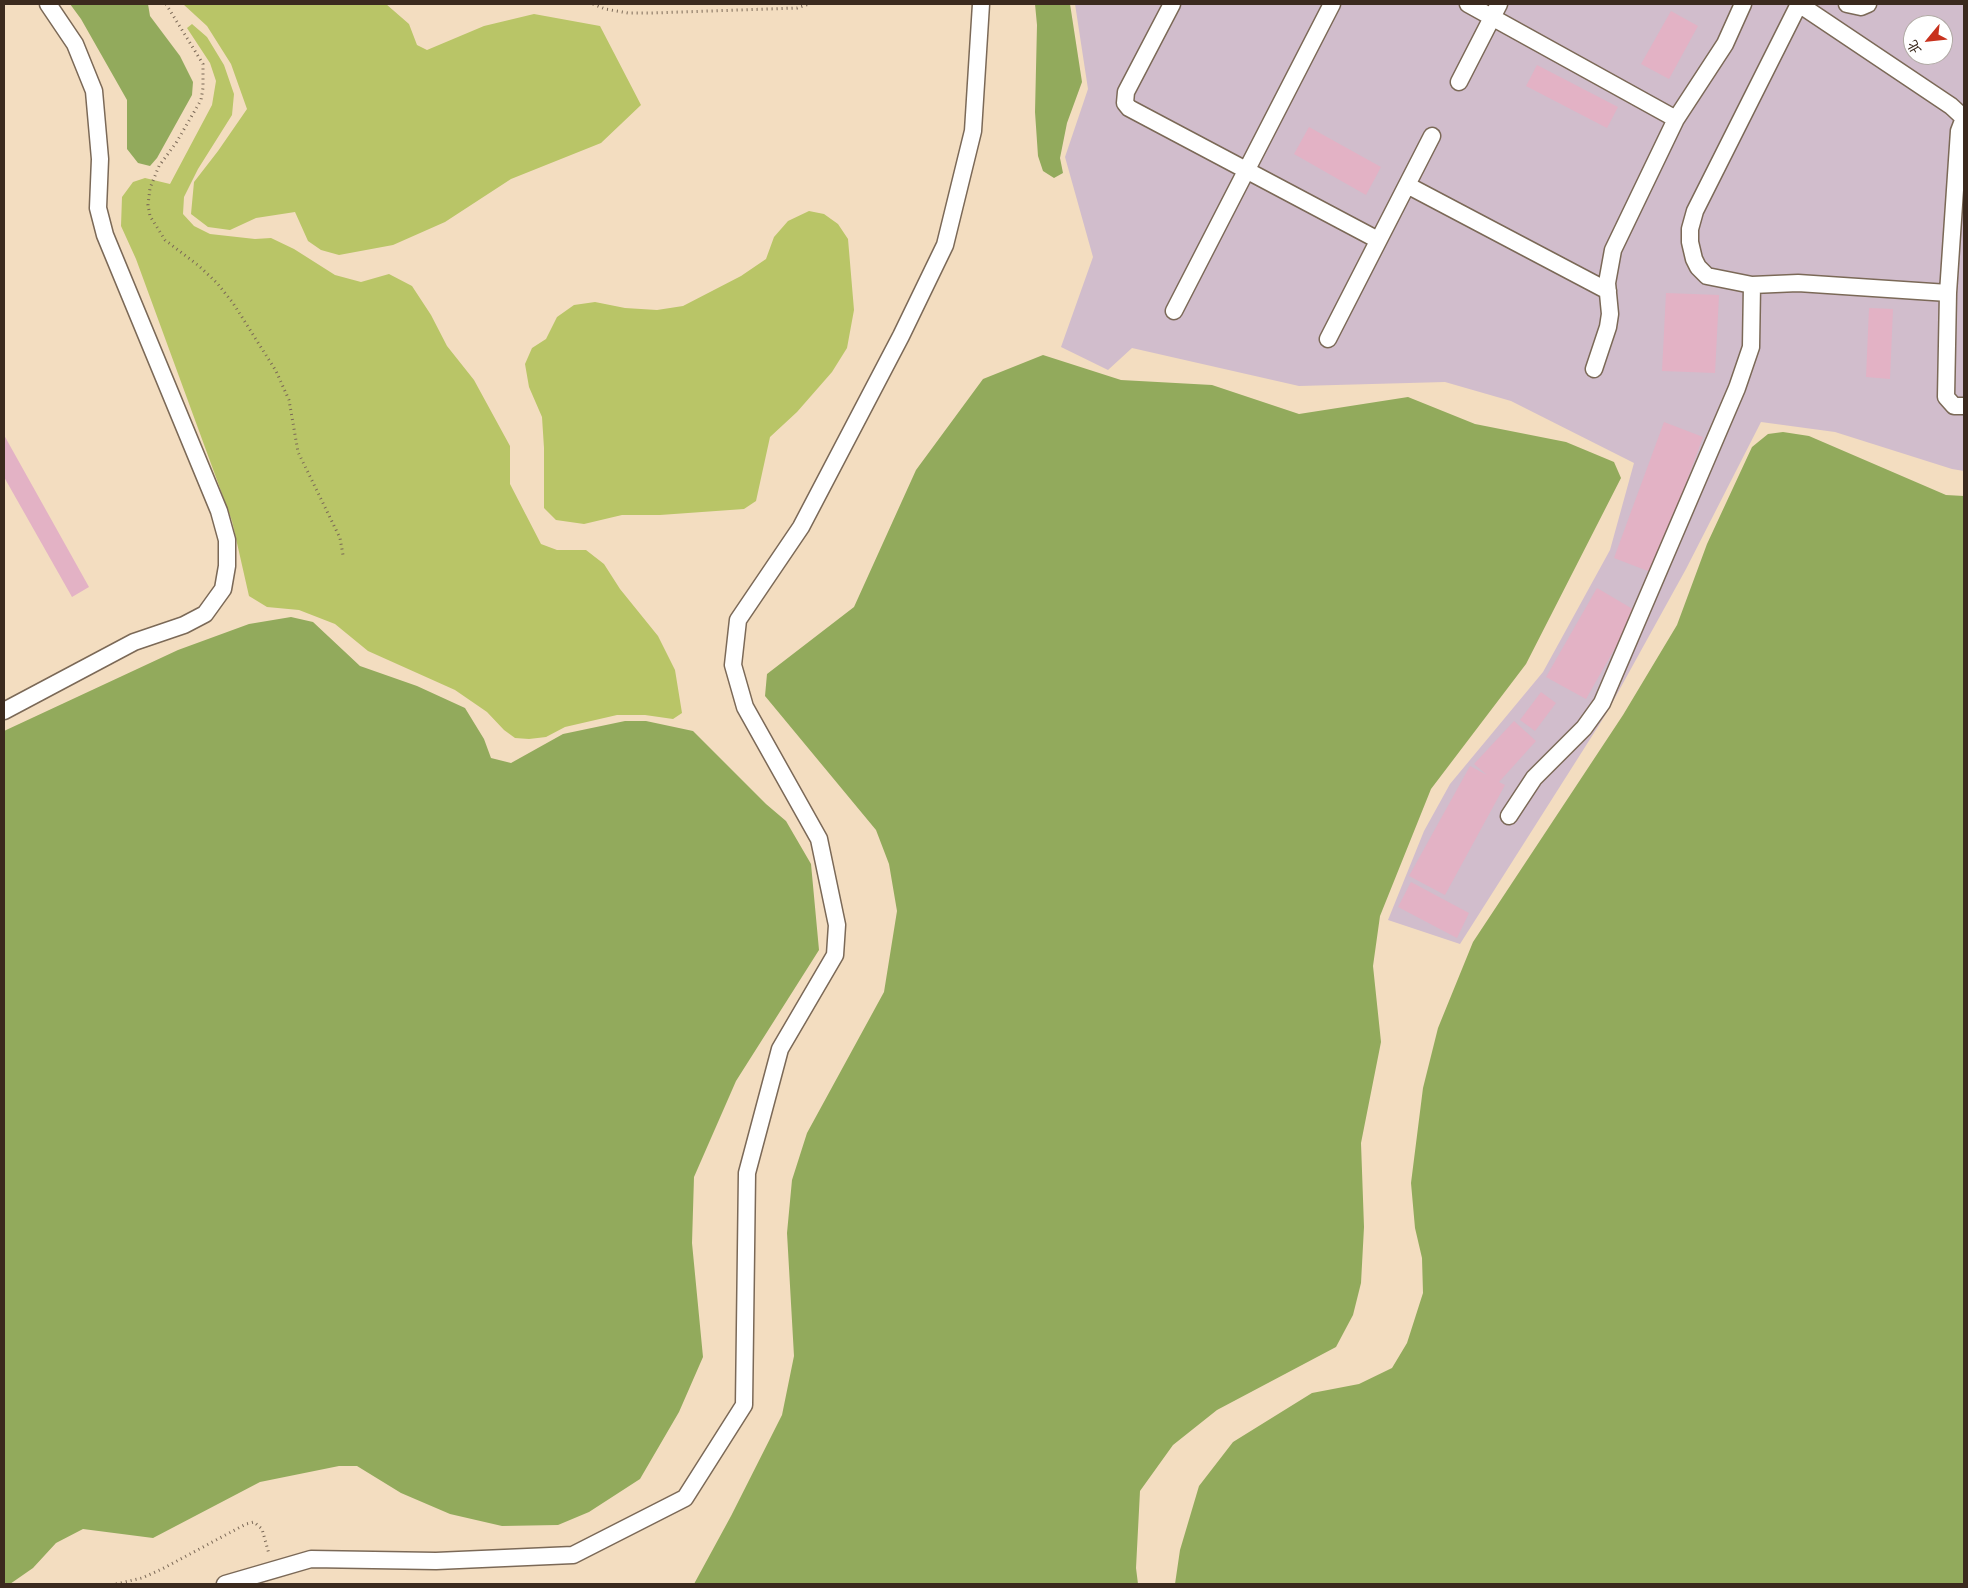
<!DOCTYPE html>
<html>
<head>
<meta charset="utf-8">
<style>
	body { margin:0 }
	#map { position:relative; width:1968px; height:1588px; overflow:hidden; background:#f3ddc0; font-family:Dekko,"LXGW WenKai TC",sans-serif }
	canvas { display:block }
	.frame { position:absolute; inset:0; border:5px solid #3b2a1e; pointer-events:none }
	.north { position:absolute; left:1903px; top:15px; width:50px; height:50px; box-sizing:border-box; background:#fff; border:1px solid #b1aaa5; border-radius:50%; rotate:242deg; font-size:14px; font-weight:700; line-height:20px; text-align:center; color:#3b2a1e }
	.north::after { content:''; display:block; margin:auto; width:18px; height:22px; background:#c8321e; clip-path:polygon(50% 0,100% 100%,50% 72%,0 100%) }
</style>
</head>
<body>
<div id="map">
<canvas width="1968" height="1588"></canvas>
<div class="frame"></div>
<div class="north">北</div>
</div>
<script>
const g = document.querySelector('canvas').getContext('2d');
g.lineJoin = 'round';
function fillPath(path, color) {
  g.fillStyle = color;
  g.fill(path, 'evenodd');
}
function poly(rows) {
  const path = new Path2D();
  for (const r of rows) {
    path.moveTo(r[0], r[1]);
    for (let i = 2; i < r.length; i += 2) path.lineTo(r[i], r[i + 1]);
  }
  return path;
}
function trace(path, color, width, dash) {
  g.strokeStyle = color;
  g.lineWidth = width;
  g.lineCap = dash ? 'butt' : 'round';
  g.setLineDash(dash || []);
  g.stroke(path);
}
fillPath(poly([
	[1075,4,1964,4,1964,471,1952,469,1835,432,1761,422,1686,569,1606,714,1460,944,1388,920,1424,831,1450,784,1543,672,1610,550,1634,463,1511,401,1445,382,1299,386,1132,348,1108,370,1061,347,1093,257,1065,157,1088,89],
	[1913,25,1943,25,1943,55,1913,55]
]), '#d1bdcc');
fillPath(poly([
	[183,4,386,4,409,24,417,45,427,50,484,26,534,14,600,26,641,105,601,143,511,179,445,222,393,245,339,255,321,250,308,241,295,212,256,218,230,230,208,227,191,214,194,182,218,151,247,109,231,64,207,26],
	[192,24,207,37,224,65,234,94,232,115,198,169,184,197,183,214,194,226,210,234,255,239,271,238,294,249,335,275,361,282,389,274,412,286,431,315,447,346,474,380,510,446,510,484,541,544,557,550,586,550,604,564,620,589,658,636,675,670,682,713,673,719,645,715,617,715,565,727,546,737,529,739,515,738,504,730,487,712,455,690,368,651,335,624,299,610,267,607,249,596,232,521,136,259,121,226,122,197,133,182,145,178,170,184,212,105,216,81,210,63,187,28],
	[809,211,824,214,838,224,848,239,854,310,847,348,832,372,797,412,770,437,756,501,744,509,660,515,622,515,584,524,556,520,544,508,544,448,542,417,529,387,525,364,532,348,546,339,557,317,574,305,595,302,625,308,657,310,683,306,741,276,766,259,774,237,788,221]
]), '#b9c567');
fillPath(poly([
	[70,4,148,4,150,16,180,56,193,82,192,95,157,158,150,166,138,163,127,149,127,100,81,19],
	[1035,4,1070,4,1082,82,1067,123,1060,158,1063,173,1054,178,1043,171,1038,156,1035,112,1037,25],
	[1043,355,1121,380,1212,385,1299,414,1408,397,1475,424,1566,442,1614,462,1621,478,1526,664,1431,789,1380,916,1373,966,1381,1042,1361,1143,1364,1227,1361,1283,1353,1315,1336,1347,1217,1410,1173,1445,1140,1491,1136,1568,1138,1584,694,1584,731,1516,782,1415,794,1356,787,1233,792,1180,807,1133,884,992,897,911,889,864,876,830,765,696,767,674,854,607,916,470,983,379],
	[1783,432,1809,436,1946,495,1964,496,1964,1584,1175,1584,1180,1550,1199,1486,1233,1442,1312,1393,1359,1384,1392,1368,1407,1343,1423,1293,1422,1258,1415,1228,1411,1183,1423,1088,1438,1028,1473,942,1623,715,1677,625,1707,544,1752,447,1768,434],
	[291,617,313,622,360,666,417,686,465,708,484,739,491,758,511,763,563,734,625,721,646,721,693,731,766,804,786,821,811,864,819,950,736,1081,694,1177,692,1243,703,1357,679,1412,640,1479,589,1512,558,1525,502,1526,450,1514,401,1493,357,1466,339,1466,260,1482,153,1538,83,1529,56,1543,33,1568,10,1584,4,1584,4,731,178,650,249,624]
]), '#92aa5c');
fillPath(poly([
	[1671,11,1698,26,1669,79,1641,64],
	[1537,65,1618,107,1607,128,1526,86],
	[1309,127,1381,167,1366,195,1294,154],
	[1666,293,1719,295,1715,373,1662,371],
	[1869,308,1893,309,1890,379,1866,377],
	[1664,422,1703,437,1653,573,1614,558],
	[4,435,89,587,72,597,4,477],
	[1597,588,1636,611,1586,699,1546,677],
	[1541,692,1556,703,1535,731,1520,720],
	[1514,721,1536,741,1499,782,1505,785,1445,895,1409,876,1470,766,1487,775,1474,764],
	[1411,882,1469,913,1457,938,1398,907]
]), '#e3b2c5');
const minor = poly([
	[1172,4,1126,92,1125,103,1129,108,1378,240],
	[1468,4,1676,119],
	[1799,4,1695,211,1690,229,1690,242,1694,259,1698,267,1707,276,1752,285,1798,283,1948,293],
	[1799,4,1951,106,1964,118,1959,131,1948,293,1946,397,1954,406,1964,406],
	[1847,4,1861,7,1868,4],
	[1459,82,1499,4],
	[1407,185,1608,291],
	[1174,311,1332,4],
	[1328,339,1432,136],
	[1594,369,1608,327,1610,314,1607,283,1613,250,1676,119,1725,44,1743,4],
	[4,711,134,642,184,625,205,614,223,589,227,566,227,540,219,511,105,235,98,208,100,159,94,91,75,44,48,4],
	[1509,816,1534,778,1584,728,1602,703,1737,388,1751,347,1752,285],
	[225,1584,311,1559,436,1561,573,1555,685,1498,744,1405,747,1173,780,1049,835,955,837,925,819,839,745,707,733,665,738,620,801,527,901,336,945,245,973,131,981,4]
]);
trace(minor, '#7b6957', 19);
trace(poly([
	[166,4,203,64,203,88,201,100,176,143,159,166,150,188,148,205,150,216,165,240,199,266,217,283,233,303,276,371,289,400,298,452,340,538,343,555],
	[593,4,605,9,628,13,652,13,797,8,809,4],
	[116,1584,142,1578,162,1569,246,1524,254,1522,262,1529,269,1554]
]), '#7b6957', 3, [1, 4]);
trace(minor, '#fff', 16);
</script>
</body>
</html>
